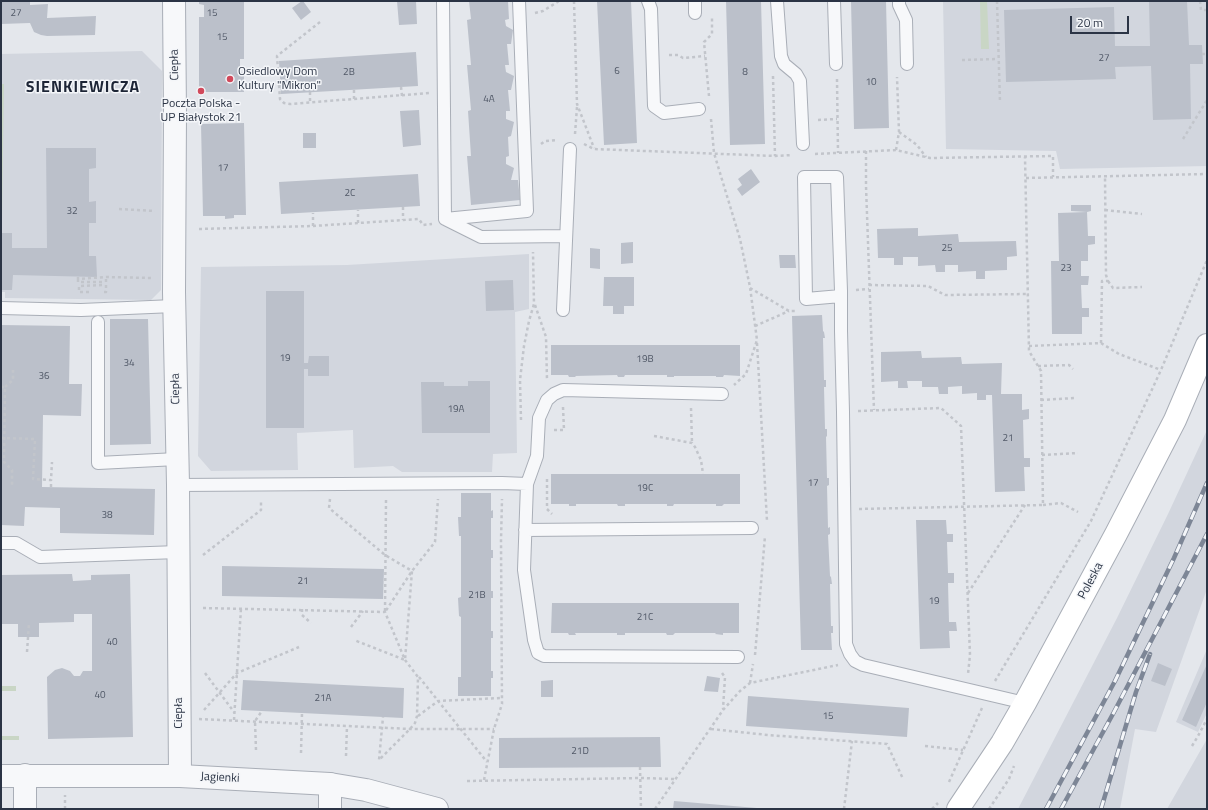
<!DOCTYPE html>
<html>
<head>
<meta charset="utf-8">
<style>
	body { margin:0 }
	#map { position:relative; width:1208px; height:810px; overflow:hidden; background:#e4e7ec; font-family:"Titillium Web",sans-serif }
	canvas { display:block }
	.frame { position:absolute; inset:0; border:2px solid #2b3445; pointer-events:none }
	.scale { position:absolute; left:1070px; top:16px; width:59px; height:18px; box-sizing:border-box; border:2px solid #2b3445; border-top:0; padding-left:5px; font-size:12px; line-height:14px; white-space:nowrap; color:#2b3445; -webkit-text-stroke:3px #f4f6f9; paint-order:stroke }
</style>
</head>
<body>
<div id="map">
<canvas width="1208" height="810"></canvas>
<div class="frame"></div>
<div class="scale">20 m</div>
</div>
<script>
const g = document.querySelector('canvas').getContext('2d');
g.lineJoin = 'round';
function fillPath(path, color) {
  g.fillStyle = color;
  g.fill(path, 'evenodd');
}
function poly(rows) {
  const path = new Path2D();
  for (const r of rows) {
    path.moveTo(r[0], r[1]);
    for (let i = 2; i < r.length; i += 2) path.lineTo(r[i], r[i + 1]);
  }
  return path;
}
function trace(path, color, width, dash) {
  g.strokeStyle = color;
  g.lineWidth = width;
  g.lineCap = dash ? 'butt' : 'round';
  g.setLineDash(dash || []);
  g.stroke(path);
}
function drawText(font, color, halo, rows, align = 'center') {
  g.font = font + ' "Titillium Web",sans-serif';
  g.lineWidth = 3;
  g.setLineDash([]);
  g.textBaseline = 'middle';
  g.strokeStyle = halo;
  g.fillStyle = color;
  for (const [text, x, y, turn = 0] of rows) {
    g.save();
    g.translate(x, y);
    g.rotate((+turn || 0) * Math.PI / 180);
    g.textAlign = isNaN(turn) ? turn : align;
    if (halo) g.strokeText(text, 0, 0);
    g.fillText(text, 0, 0);
    g.restore();
  }
}
fillPath(poly([
	[943,1,1207,1,1207,166,1060,169,1056,151,946,149],
	[142,51,162,71,161,290,151,300,5,298,5,292,1,292,1,54],
	[529,254,529,309,515,312,517,453,493,454,492,472,402,472,393,466,354,468,353,430,297,433,298,470,211,471,198,456,201,267,347,265],
	[1207,430,1207,589,1156,732,1135,729,1120,809,1018,809,1117,618,1168,514],
	[1207,649,1207,713,1198,732,1176,722],
	[1207,739,1207,809,1167,809]
]), '#d2d6de');
fillPath(poly([
	[980,1,987,1,989,49,981,49],
	[1,84,4,84,2,219,1,219],
	[1,686,16,686,16,691,1,691],
	[1,736,19,736,19,740,1,740]
]), '#c9d6c5');
fillPath(poly([
	[1,1,30,1,30,5,48,4,47,18,96,16,95,35,47,36,41,35,34,32,30,23,1,24],
	[199,1,244,1,244,59,240,59,240,72,244,73,244,92,199,92,199,17,204,17,204,5,199,4],
	[302,1,303,1,311,12,301,20,292,8],
	[397,1,416,1,417,24,399,25],
	[469,1,508,1,509,19,505,20,506,26,513,30,511,44,507,44,509,65,505,65,506,72,514,76,511,90,508,90,510,111,506,111,506,119,514,122,511,136,508,137,509,156,506,157,506,164,514,168,511,180,518,180,520,200,471,205,467,156,471,156,468,111,471,110,467,65,471,65,467,20,471,19],
	[597,1,631,1,637,143,604,145],
	[726,1,761,1,765,144,730,145],
	[851,1,886,1,889,128,854,129],
	[1149,1,1187,1,1189,45,1202,45,1203,64,1190,64,1191,119,1153,120,1151,66,1115,67,1116,79,1006,82,1004,10,1114,7,1115,46,1150,46],
	[416,52,418,86,281,94,279,61],
	[419,110,421,145,403,147,400,111],
	[244,123,246,215,234,215,234,218,225,219,225,216,203,216,201,124],
	[303,133,316,133,316,148,303,148],
	[46,148,96,148,96,168,89,169,89,202,96,201,96,223,89,223,89,256,96,256,97,277,13,275,12,290,1,290,1,233,12,233,12,248,47,248],
	[751,169,760,182,742,196,737,189,742,185,738,179],
	[418,174,420,206,281,214,279,182],
	[1071,205,1091,205,1091,211,1087,212,1088,236,1095,236,1095,244,1088,245,1088,261,1081,261,1081,276,1089,276,1088,285,1081,285,1082,308,1089,308,1089,317,1082,317,1082,334,1052,334,1051,261,1059,261,1058,213,1087,212,1071,211],
	[918,228,918,236,958,234,959,242,1016,241,1017,256,1007,257,1007,270,985,271,985,279,976,279,976,271,958,272,958,265,945,265,945,272,936,272,935,265,918,266,918,257,903,257,903,265,894,265,894,258,878,258,877,229],
	[633,242,633,263,621,264,621,243],
	[590,248,600,249,600,269,590,268],
	[779,255,795,255,796,268,780,268],
	[604,277,634,277,634,306,624,306,624,314,613,314,613,306,603,306],
	[513,280,514,310,486,311,485,281],
	[266,291,304,291,304,363,308,363,309,356,329,356,329,376,308,376,308,369,304,369,304,428,266,428],
	[822,315,823,331,824,332,825,338,823,338,824,380,826,380,826,387,824,387,825,429,827,429,827,436,826,437,827,478,829,478,829,485,827,486,828,528,830,527,830,534,828,535,830,576,831,577,832,584,830,584,831,626,833,626,833,633,831,633,832,650,801,650,792,316],
	[110,319,148,319,151,444,110,445],
	[1,325,70,326,69,384,82,384,81,416,43,415,42,487,155,489,154,535,60,533,60,508,25,507,24,526,1,525],
	[551,345,740,345,740,376,724,375,723,377,716,377,716,376,674,376,674,377,667,377,667,375,625,375,624,377,618,377,617,375,575,376,576,377,569,377,568,375,551,375],
	[921,351,922,358,961,357,962,364,1002,363,1001,394,1022,394,1022,410,1029,409,1029,419,1023,420,1024,458,1030,458,1030,467,1024,467,1025,491,995,492,992,395,986,395,986,400,977,400,977,393,962,394,962,386,948,387,948,394,939,394,938,387,922,387,922,381,907,381,908,388,898,388,898,381,881,382,881,352],
	[468,381,490,381,490,433,422,433,421,382,444,382,444,386,468,386],
	[551,474,740,474,740,504,724,504,722,506,716,506,716,504,674,504,673,506,667,506,667,504,625,504,625,506,618,506,617,504,576,504,576,506,569,506,569,504,551,504],
	[461,493,491,493,491,511,493,510,493,518,491,518,491,550,493,550,493,558,491,558,491,591,493,591,493,598,491,598,491,631,493,631,493,638,491,638,491,671,493,671,493,678,491,678,491,696,458,696,458,677,461,677,461,617,459,616,458,598,461,597,461,536,459,536,458,517,461,517],
	[916,520,946,520,947,534,953,534,953,542,947,542,948,573,954,573,954,583,948,583,949,622,956,622,957,631,949,631,950,648,920,649],
	[222,566,384,569,383,599,222,596],
	[72,574,73,581,91,580,91,575,130,574,133,737,48,739,47,677,55,670,62,668,70,671,74,676,80,676,83,671,92,671,92,614,74,614,74,622,39,623,39,637,18,637,18,624,1,624,1,575],
	[552,603,739,603,739,633,723,633,723,635,715,634,716,633,675,633,673,635,667,635,666,633,625,633,625,635,617,635,617,633,575,633,576,635,569,635,568,633,551,633],
	[1158,663,1172,669,1165,686,1151,681],
	[1207,664,1207,702,1196,727,1182,720],
	[707,676,720,678,718,692,704,691],
	[243,680,404,688,403,718,241,710],
	[553,680,553,697,541,697,541,681],
	[748,696,909,708,907,737,746,726],
	[660,737,661,767,499,768,499,738],
	[674,801,757,808,757,809,673,809]
]), '#bbc0ca');
const service = poly([
	[443,1,445,219,527,211,519,1],
	[648,1,651,9,654,106,664,113,699,109],
	[777,1,781,56,784,64,796,74,800,81,803,144],
	[834,1,836,64],
	[899,1,899,5,906,20,907,64],
	[695,13,695,1],
	[445,219,481,237,565,236],
	[841,296,806,299,804,177,837,177,841,291,841,331,843,412,846,644,850,654,855,661,863,665,1025,703],
	[1,308,81,310,174,306],
	[563,310,570,149],
	[98,322,98,463,177,459],
	[722,394,563,390,554,394,547,400,539,418,537,456,527,484,524,570,534,640,538,653,544,656,738,657],
	[178,485,502,483,527,484],
	[525,530,752,528],
	[1,543,16,543,40,557,178,552]
]);
const minor = poly([
	[174,1,175,115,174,292,178,485,180,776],
	[25,809,25,775],
	[330,809,330,784]
]);
const tertiary = poly([
	[1,776,180,776,330,784,366,790,437,809]
]);
const secondary = poly([
	[958,809,1002,743,1025,703,1116,534,1175,420,1207,345]
]);
trace(service, '#a9aeb7', 14);
trace(minor, '#a9aeb7', 24);
trace(tertiary, '#a9aeb7', 24);
trace(secondary, '#a9aeb7', 24);
trace(poly([
	[574,1,577,104,594,148],
	[997,1,1000,102],
	[1200,1,1201,10,1207,10],
	[535,13,543,11,559,1],
	[320,22,277,56,280,99,284,103,290,104,429,93],
	[1202,54,1207,54],
	[669,55,678,55,683,58,705,56],
	[962,60,998,59],
	[773,76,775,156],
	[837,79,838,153],
	[401,87,402,96],
	[310,92,310,103],
	[709,96,704,42,712,34,712,16],
	[354,99,354,90],
	[711,119,714,153,740,239,750,287,757,340,746,374,734,385],
	[818,120,837,119],
	[899,132,917,145,926,157],
	[575,134,577,107],
	[1183,139,1207,100],
	[541,144,545,141,557,140],
	[584,144,594,149,775,156,792,155],
	[896,150,899,132,897,77],
	[866,151,866,186,874,410],
	[815,154,896,150,930,158,1053,156,1053,177],
	[1026,178,1207,174],
	[403,207,403,220],
	[119,209,155,211],
	[1105,210,1142,214],
	[358,223,358,210],
	[313,226,313,213],
	[199,229,313,226,419,219,423,225,432,224],
	[78,277,78,279,106,277,153,278],
	[78,279,78,282,102,282,102,285,79,286,79,292,89,292],
	[1108,281,1113,288,1142,287],
	[869,285,928,286,945,295,1028,294],
	[750,288,789,311,795,311],
	[856,290,869,289],
	[104,292,106,292,106,277],
	[535,305,546,337,547,380],
	[755,326,789,311],
	[757,343,767,521],
	[1101,343,1119,354,1161,370],
	[1029,346,1101,343,1102,281,1108,281,1106,275,1105,176],
	[1038,366,1069,365,1073,369],
	[1,387,5,387,4,462,12,470,12,486],
	[5,387,13,380,13,370],
	[1041,400,1075,398],
	[691,408,692,443],
	[858,411,941,408,961,426,970,655,968,674],
	[521,420,520,380,524,346,529,321,534,304,533,252],
	[554,430,564,430,563,407],
	[654,436,692,443,695,447,701,460,703,474],
	[1,438,35,439,33,479,51,480,52,462],
	[1042,455,1078,453],
	[547,479,547,509,552,514],
	[51,487,51,480],
	[330,499,329,508,385,555,412,571,405,660,354,640],
	[386,500,385,612,412,571,435,542,438,499],
	[1043,505,1061,503,1078,512],
	[859,509,1043,505,1041,371,1029,351,1025,157],
	[203,555,261,510,261,500],
	[968,593,1025,505],
	[203,608,385,612,405,660,418,677,417,716,415,723,410,729,379,760,383,717],
	[302,609,302,615,311,623],
	[351,627,363,611],
	[27,652,29,623],
	[755,655,765,536],
	[205,673,234,712],
	[722,673,725,677,723,709],
	[419,677,487,762],
	[995,681,1091,521,1161,370,1207,260],
	[750,683,753,664],
	[204,710,237,673,299,647],
	[418,716,438,701,501,698],
	[199,719,410,729,494,729],
	[234,720,241,608],
	[711,729,768,735,887,744,903,779],
	[925,746,963,750],
	[1192,746,1198,736,1207,719],
	[256,750,255,721,262,711],
	[301,753,302,713],
	[346,756,347,726],
	[640,767,641,809],
	[484,780,494,729,502,704,501,541,502,499],
	[467,781,640,778,675,779],
	[949,782,982,708],
	[65,809,65,795],
	[655,809,723,710,740,691,750,683,838,665],
	[844,809,852,741],
	[932,809,938,803],
	[989,809,1009,779,1014,766]
]), '#c2c5cb', 2.5, [3, 3]);
trace(service, '#f7f8fa', 12);
trace(minor, '#f7f8fa', 22);
trace(tertiary, '#f7f8fa', 22);
trace(secondary, '#fff', 22);
const rail = poly([
	[1046,809,1115,681,1174,558,1207,483],
	[1061,809,1114,712,1207,534],
	[1101,809,1136,692,1150,654]
]);
trace(rail, '#7d8696', 4.5);
trace(rail, '#f4f6f9', 3, [9]);
for (const [x, y, r, color] of [
	[230,79,4,"#d1495b"],
	[201,91,4,"#d1495b"]
]) {
  const dot = new Path2D();
  dot.arc(x, y, r, 0, 2 * Math.PI);
  g.fillStyle = color;
  g.fill(dot);
  trace(dot, '#f4f6f9', 1.5);
}
drawText('10px', '#4f5766', null, [
	["27",16,14],
	["15",212,14],
	["15",222,38],
	["27",1104,59],
	["6",617,72],
	["2B",349,73],
	["8",745,73],
	["10",871,83],
	["4A",489,100],
	["17",223,169],
	["2C",350,194],
	["32",72,212],
	["25",947,249],
	["23",1066,269],
	["19",285,359],
	["19B",645,360],
	["34",129,364],
	["36",44,377],
	["19A",456,410],
	["21",1008,439],
	["17",813,484],
	["19C",645,489],
	["38",107,516],
	["21",303,582],
	["21B",477,596],
	["19",934,602],
	["21C",645,618],
	["40",112,643],
	["40",100,696],
	["21A",323,699],
	["15",828,717],
	["21D",580,752]
]);
drawText('12px', '#2b3445', '#f4f6f9', [
	["Ciepła",175,65,-91],
	["Ciepła",176,389,-91],
	["Poleska",1091,581,-62],
	["Ciepła",179,713,-90],
	["Jagienki",220,778,3]
]);
drawText('12px', '#2b3445', '#f4f6f9', [
	["Osiedlowy Dom",238,72],
	["Kultury \"Mikron\"",238,86],
	["Poczta Polska -",201,104,"center"],
	["UP Białystok 21",201,118,"center"]
], 'left');
g.letterSpacing = '1px';
drawText('bold 16px', '#1d2536', '#f4f6f9', [
	["SIENKIEWICZA",83,88]
]);
g.letterSpacing = '0px';
</script>
</body>
</html>
